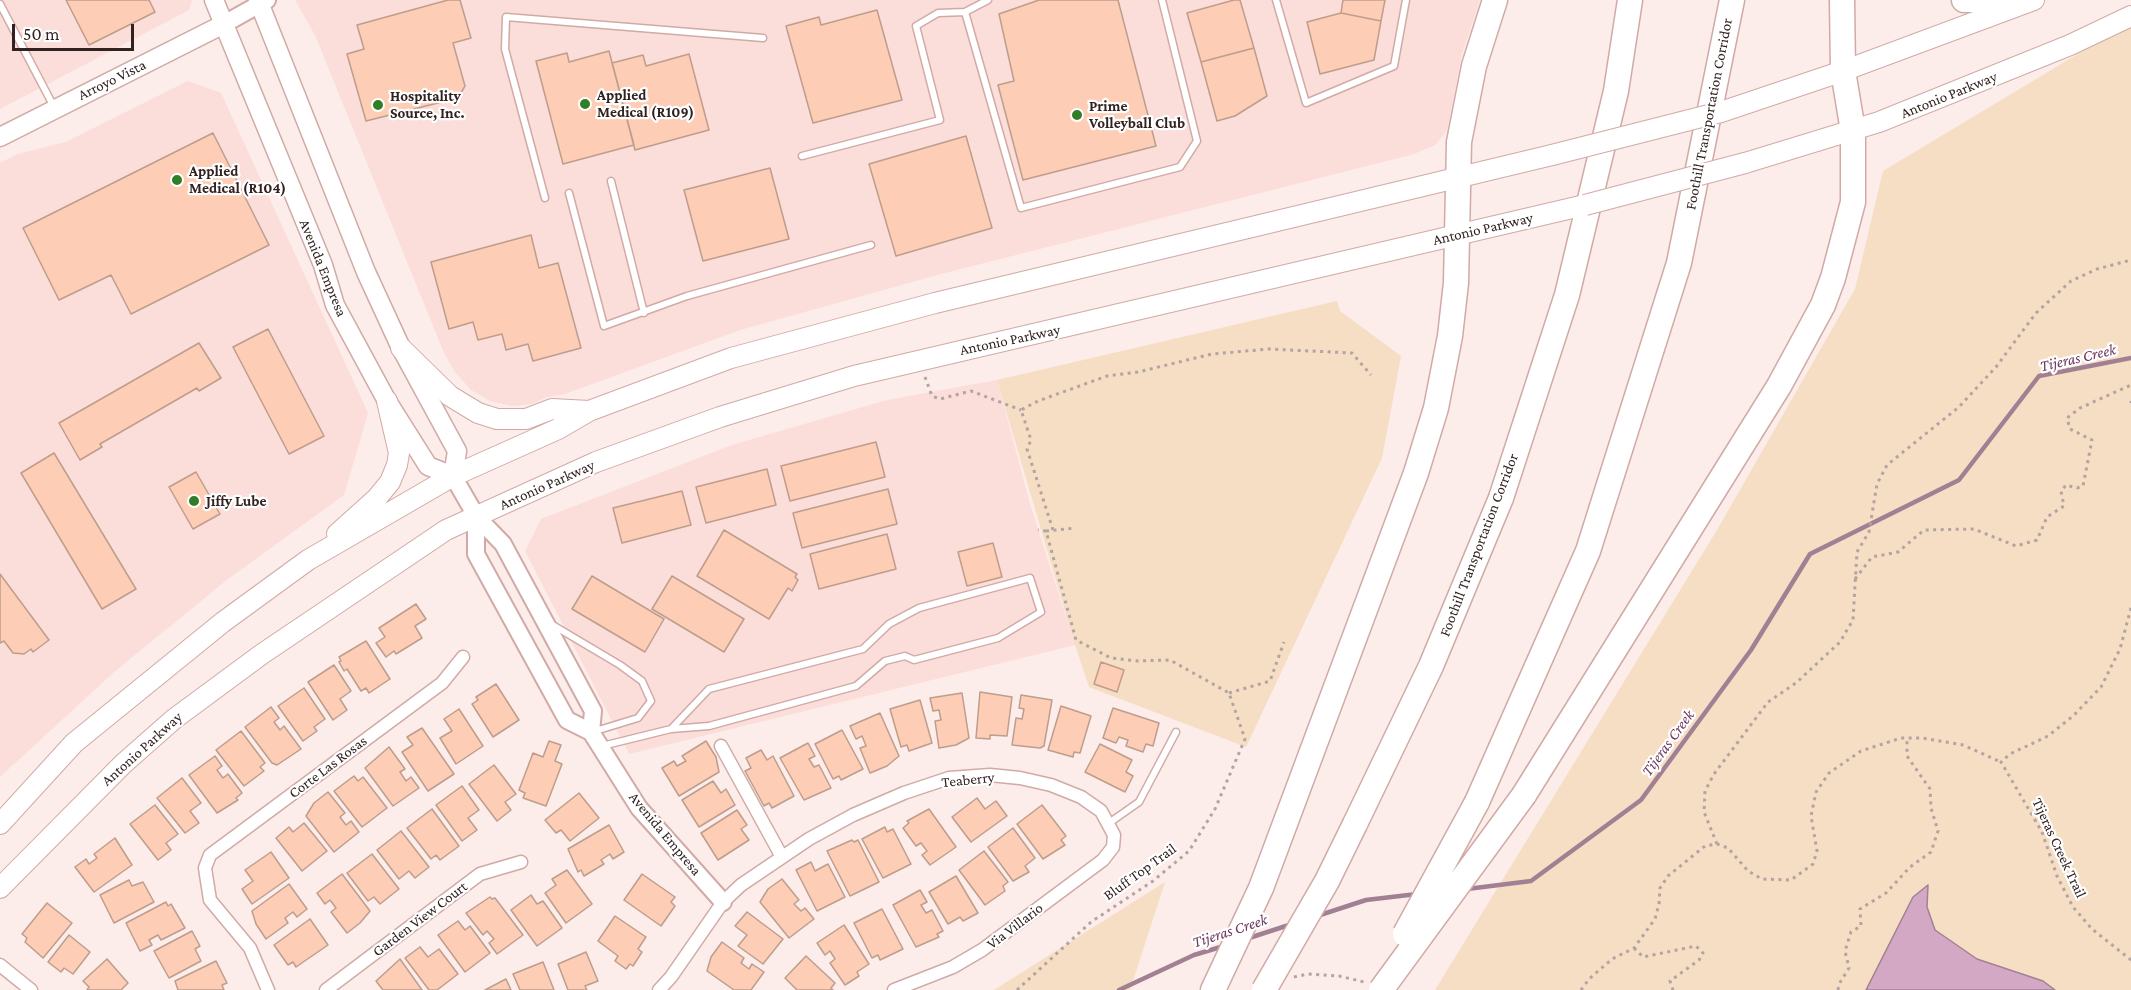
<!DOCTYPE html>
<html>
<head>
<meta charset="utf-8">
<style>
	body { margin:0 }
	#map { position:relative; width:2131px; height:990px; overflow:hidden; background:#fcecea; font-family:"Crimson Pro",serif }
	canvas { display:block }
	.scale { position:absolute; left:12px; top:24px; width:122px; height:27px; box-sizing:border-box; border:3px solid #312220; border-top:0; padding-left:8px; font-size:18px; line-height:21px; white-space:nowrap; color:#312220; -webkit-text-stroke:4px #fff; paint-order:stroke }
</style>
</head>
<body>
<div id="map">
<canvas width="2131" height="990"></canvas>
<div class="scale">50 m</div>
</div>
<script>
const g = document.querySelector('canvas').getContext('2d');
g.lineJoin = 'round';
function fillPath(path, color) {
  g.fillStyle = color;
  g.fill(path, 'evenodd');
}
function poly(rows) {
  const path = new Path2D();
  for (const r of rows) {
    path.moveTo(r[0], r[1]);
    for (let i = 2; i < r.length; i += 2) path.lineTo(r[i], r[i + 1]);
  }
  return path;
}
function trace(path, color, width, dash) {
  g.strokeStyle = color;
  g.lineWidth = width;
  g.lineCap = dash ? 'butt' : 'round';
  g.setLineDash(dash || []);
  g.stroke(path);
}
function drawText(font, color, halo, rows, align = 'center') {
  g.font = font + ' "Crimson Pro",serif';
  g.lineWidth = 4.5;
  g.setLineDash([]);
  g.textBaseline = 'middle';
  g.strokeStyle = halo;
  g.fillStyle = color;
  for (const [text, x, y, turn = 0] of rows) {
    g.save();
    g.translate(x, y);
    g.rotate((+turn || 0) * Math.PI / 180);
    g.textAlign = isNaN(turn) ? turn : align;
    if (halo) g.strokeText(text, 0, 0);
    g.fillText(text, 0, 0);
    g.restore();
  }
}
fillPath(poly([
	[0,0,192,0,189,10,0,109],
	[295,0,1480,0,1462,54,1447,130,1435,145,1414,154,941,274,740,330,565,394,547,397,532,404,511,406,490,401,471,390,455,372,444,353,315,35],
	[188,81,221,93,368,413,344,495,228,579,114,672,0,777,0,163,18,154,66,142],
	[997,380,1030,504,1075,645,629,754,525,551,541,519,732,445,887,400]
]), '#fbddda');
fillPath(poly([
	[2131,22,2131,990,1435,990,1717,530,1855,289,1883,171],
	[1337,301,1340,311,1401,356,1382,458,1246,747,1089,687,1075,645,997,380],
	[1165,882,1130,990,994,990]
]), '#f5dec3');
const water = poly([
	[1928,885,1927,907,1935,930,1977,959,2043,981,2055,990,1866,990,1913,897,1928,885]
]);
fillPath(water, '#d3a8c5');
trace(water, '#a28094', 1.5);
trace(poly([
	[1467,889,1531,881,1641,800,1751,650,1810,554,1959,480,2039,376,2131,358],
	[1317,916,1366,900,1417,894],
	[1246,939,1292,924],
	[1119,990,1194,955,1224,946]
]), '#a28094', 4.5);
const building = poly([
	[66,0,149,0,155,12,89,45,66,0],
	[448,0,460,0,471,38,453,43,465,86,458,98,366,121,347,54,364,49,357,25,448,0],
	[1039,0,1118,0,1156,146,1023,180,998,85,1014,81,999,14,1039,0],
	[1234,0,1240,0,1254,48,1201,62,1187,13,1234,0],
	[1343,0,1385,0,1381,21,1341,13,1343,0],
	[877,10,902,100,813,123,786,26,819,17,821,25,877,10],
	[1341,13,1381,21,1374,60,1320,74,1307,22,1341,13],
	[1254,48,1267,96,1235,116,1217,121,1201,62,1254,48],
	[609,51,634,145,563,164,536,61,567,53,569,62,609,51],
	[689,54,709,130,635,150,612,63,643,55,646,66,689,54],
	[213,133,269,245,131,314,111,275,59,300,23,228,213,133],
	[966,136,992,228,896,256,869,164,966,136],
	[770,168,789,239,703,261,684,190,770,168],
	[531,235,539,268,558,263,581,348,533,361,528,344,506,350,502,334,478,340,473,322,449,329,431,262,531,235],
	[268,329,324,436,289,454,233,347,268,329],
	[199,343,221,378,199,391,197,388,100,444,102,447,80,460,59,423,199,343],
	[876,442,885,477,790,501,781,466,876,442],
	[54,453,136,589,102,609,21,473,54,453],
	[767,469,776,505,706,523,696,487,767,469],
	[196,472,220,514,193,529,169,487,196,472],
	[888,489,897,524,802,548,793,513,888,489],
	[682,491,691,525,622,543,613,508,682,491],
	[724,530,797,574,795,577,798,580,792,591,788,588,769,619,697,576,724,530],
	[887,534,896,569,819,589,810,554,887,534],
	[993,543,1002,577,967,586,958,552,993,543],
	[0,574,49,640,33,652,31,649,24,654,13,653,4,641,0,643,0,574],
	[592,576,664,619,645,652,572,609,592,576],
	[672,576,744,619,724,652,652,609,672,576],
	[416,604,426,619,415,626,422,638,396,654,394,651,386,657,376,643,385,637,379,628,416,604],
	[366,641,390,679,369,693,366,688,361,691,347,669,344,671,339,662,341,661,339,657,366,641],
	[1101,662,1124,670,1117,692,1094,684,1101,662],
	[334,665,351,691,340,699,347,710,333,720,308,682,334,665],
	[496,684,519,720,493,737,472,704,478,700,476,697,496,684],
	[304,688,325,719,314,727,317,731,303,741,278,706,304,688],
	[980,692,1012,697,1007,736,990,735,990,739,976,738,980,692],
	[962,693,969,738,956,745,939,748,935,721,941,720,939,710,933,711,930,698,962,693],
	[1021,695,1052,700,1044,746,1040,748,1012,745,1016,718,1022,719,1024,709,1019,708,1021,695],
	[920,700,932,743,909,751,907,745,901,747,890,709,920,700],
	[1061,706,1091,716,1080,753,1074,752,1073,757,1048,750,1061,706],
	[271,707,279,718,274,722,280,730,284,726,301,749,277,765,272,763,245,727,271,707],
	[1113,708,1159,723,1153,746,1146,744,1143,752,1126,746,1128,740,1119,737,1116,743,1103,738,1113,708],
	[459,709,483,746,456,764,440,738,452,731,444,719,459,709],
	[880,713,899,756,887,766,870,773,860,748,866,746,862,736,856,739,850,726,880,713],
	[422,728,454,774,428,791,402,752,413,745,407,737,422,728],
	[842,730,863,769,841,780,839,776,833,779,815,744,842,730],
	[241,731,265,763,260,767,264,771,244,786,216,750,241,731],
	[549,741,561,745,555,761,562,764,546,806,523,798,525,793,519,790,533,753,543,757,549,741],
	[706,741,716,757,719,772,679,796,662,768,674,761,677,766,686,761,682,756,706,741],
	[808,743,815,756,809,759,814,767,819,765,831,788,804,800,780,758,808,743],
	[1100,744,1132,760,1126,772,1133,776,1125,792,1085,772,1100,744],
	[389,747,405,769,400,772,406,781,411,777,419,788,393,806,365,768,389,747],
	[761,750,767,760,773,756,794,796,772,808,769,803,764,806,745,771,751,768,746,758,761,750],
	[215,756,222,766,217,770,223,778,228,774,242,793,236,798,238,800,217,813,189,775,215,756],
	[494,765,516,794,505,802,511,810,497,821,469,784,494,765],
	[354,776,358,781,363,777,387,808,362,827,334,791,354,776],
	[182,778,201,803,190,811,199,823,185,833,157,798,182,778],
	[713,781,721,793,726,789,735,805,699,827,682,800,713,781],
	[462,786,479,810,468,818,477,830,462,841,436,805,462,786],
	[328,792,345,813,340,817,346,825,351,821,359,832,334,852,306,816,314,803,328,792],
	[579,793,599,818,570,841,561,830,556,833,545,820,579,793],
	[977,798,985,809,996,801,1007,816,971,842,952,817,977,798],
	[155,805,178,834,166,843,171,850,158,860,130,824,155,805],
	[1042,805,1066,836,1061,840,1065,845,1043,859,1017,824,1042,805],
	[432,809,459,846,440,860,436,855,431,859,407,828,432,809],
	[929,809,956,847,930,865,922,855,927,851,921,843,916,846,903,828,909,823,907,821,929,809],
	[737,810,747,825,741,829,749,840,718,860,701,833,737,810],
	[304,823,327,851,302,871,276,838,289,827,293,832,304,823],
	[609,825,624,852,613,859,610,854,601,860,604,864,584,876,581,870,578,872,568,849,609,825],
	[885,827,887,832,893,829,911,864,883,878,862,839,885,827],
	[1013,828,1035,858,1025,866,1029,872,1013,881,988,847,1013,828],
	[401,831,429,867,415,878,409,871,399,879,377,850,401,831],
	[115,838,132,865,94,892,75,867,86,859,89,864,97,858,94,854,115,838],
	[852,840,854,842,858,840,879,882,850,896,827,851,852,840],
	[984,851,1008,882,1003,886,1005,891,985,905,959,870,984,851],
	[271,852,289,878,252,904,242,889,253,881,245,870,271,852],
	[372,854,399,889,380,904,374,897,368,901,347,873,372,854],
	[811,862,815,871,828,864,845,897,817,911,796,870,811,862],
	[567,870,592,904,566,923,545,893,556,885,552,879,567,870],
	[342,874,370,911,360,923,347,933,331,912,336,908,330,900,325,904,317,893,342,874],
	[642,874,675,897,671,902,675,906,661,926,624,900,642,874],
	[956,876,978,913,963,921,960,917,948,924,929,892,956,876],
	[782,879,799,900,794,904,801,911,805,908,814,919,789,938,760,902,768,889,782,879],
	[129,880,132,886,143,882,154,902,114,923,100,895,129,880],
	[289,884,307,909,297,917,293,912,285,918,288,923,266,939,256,924,252,911,289,884],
	[920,890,927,902,921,905,926,913,932,910,943,931,937,934,939,937,916,947,893,905,920,890],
	[531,895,537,904,543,901,562,928,537,946,511,910,531,895],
	[490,897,492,899,495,898,523,935,497,954,489,943,494,939,487,931,483,935,466,913,490,897],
	[166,902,168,906,171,904,185,928,161,940,158,935,149,940,152,945,140,951,126,923,166,902],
	[47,903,72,923,43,958,25,942,27,938,22,934,47,903],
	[882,909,903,949,880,960,878,955,872,958,854,923,882,909],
	[747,912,783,939,763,964,738,946,747,935,735,926,747,912],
	[615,916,646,937,638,949,642,952,633,966,630,964,626,969,615,961,618,956,598,941,615,916],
	[310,919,328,945,296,967,293,962,288,965,274,945,310,919],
	[458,921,465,930,470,926,490,953,465,972,438,935,458,921],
	[844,925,869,964,857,972,859,976,845,985,830,963,835,959,830,951,825,955,817,943,844,925],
	[192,931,200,946,195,949,201,961,169,978,154,951,192,931],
	[69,935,90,952,73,974,64,968,61,972,48,962,69,935],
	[722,942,744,958,741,963,749,969,752,964,764,972,751,990,734,990,707,971,711,957,722,942],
	[420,947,428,957,439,949,458,974,437,990,429,990,405,958,420,947],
	[586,952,598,981,585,986,587,990,568,990,558,964,586,952],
	[806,956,835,983,831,988,833,990,797,990,785,978,806,956],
	[107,959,128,983,121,990,87,990,89,987,83,981,107,959],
	[400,959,422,990,383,990,376,981,400,959],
	[216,961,227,983,222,985,224,990,178,990,175,981,216,961],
	[543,962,554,990,520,990,513,974,543,962],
	[506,979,511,990,485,990,506,979]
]);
fillPath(building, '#fdcdb5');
trace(building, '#be9d8c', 1.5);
const service = poly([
	[1276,0,1306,103,1394,66,1406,0],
	[0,4,54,107],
	[965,12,1021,208,1180,167,1197,141,1162,0],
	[802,156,940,120,916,26,938,13,965,12,988,0],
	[611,181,644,313],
	[569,193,604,326,687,296,871,245],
	[545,198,505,49,506,17,763,38],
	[551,624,620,665,642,681,651,701,638,718,592,732],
	[602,746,671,729,709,726,856,686,885,661,905,656,914,660,998,638,1041,612,1030,578,919,608,889,624,863,649,709,689,671,729],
	[1109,823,1139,802,1176,732]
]);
const minor = poly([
	[721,746,782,857],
	[0,965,31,990],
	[268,990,250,948,210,900,205,868,210,855,442,683,463,657],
	[326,990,480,874,521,862],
	[659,990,671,977,723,902,741,885,809,839,853,815,904,793,949,778,990,775,1020,778,1051,785,1081,797,1101,811,1114,835,1113,847,1103,860,982,950,953,967,894,990]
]);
const tertiary = poly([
	[224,24,267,0],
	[453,476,476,516,503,544,593,711,591,732],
	[476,516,476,554,567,720,591,732,639,808,723,902]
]);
const secondary = poly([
	[214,0,323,265,335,305,387,401,428,466,453,476,457,451,401,348,366,272,258,0],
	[0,137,224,24]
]);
const primary = poly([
	[1721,112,1843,71,2034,0],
	[1745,163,1879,122,2070,45,2131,16],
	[401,348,450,396,478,413,497,419,526,419,552,409,589,411],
	[337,534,376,499,390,482,397,465,399,453,387,401],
	[0,824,74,743,223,622,308,560,453,476,558,429,589,411,731,358,935,303,1552,155],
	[0,888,123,764,174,719,262,654,446,530,596,462,720,417,854,376,1585,205]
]);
const motorway = poly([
	[1964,0,2005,0],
	[1524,795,1779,386,1823,305,1833,278,1853,202,1853,131,1843,71,1842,0],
	[1477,802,1588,551,1679,263,1732,0],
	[1355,824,1431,666,1501,498,1567,295,1616,91,1630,0],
	[1213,990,1261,888,1416,473,1436,408,1450,336,1456,283,1459,142,1474,66,1495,0]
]);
trace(service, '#d1aaa6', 9);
trace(minor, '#d1aaa6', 15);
trace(tertiary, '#d1aaa6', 20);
trace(secondary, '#d1aaa6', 21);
trace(primary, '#d1aaa6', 22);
trace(motorway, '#d1aaa6', 27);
trace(poly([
	[925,377,932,396,940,399,971,391,1021,410],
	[2131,401,2131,403],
	[1053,530,1027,449,1031,440,1021,410,1038,401,1107,376,1138,372,1212,354,1269,349,1352,353,1371,375],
	[1046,531,1075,528],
	[1855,579,1872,557,1898,552,1924,530,1974,529,2016,546,2037,540,2047,517,2064,506,2061,491,2066,485,2077,488,2083,486,2092,440,2070,429,2067,418,2080,408,2131,385],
	[2131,608,2120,649,2101,687,2073,716,2048,736,2010,754,2001,762,2042,832,2057,876,2073,907,2092,929,2131,960],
	[1229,693,1270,681,1284,642],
	[1717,844,1704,812,1705,791,1714,774,1768,702,1796,683,1840,642,1853,620,1857,552,1869,532,1877,484,1887,465,1959,407,1996,367,2036,313,2071,281,2097,269,2131,260],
	[1634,948,1643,957,1696,946,1703,953,1699,960,1670,981,1673,990],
	[1294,977,1308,974,1339,976,1364,982],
	[1017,990,1091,922,1153,881,1189,851,1215,809,1245,739,1229,693,1170,660,1138,661,1111,658,1076,640,1046,531,1038,530],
	[1581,990,1589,979,1612,959,1634,948,1655,919,1659,904,1660,888,1668,876,1705,846,1717,844,1728,848,1748,871,1762,879,1791,880,1813,864,1817,851,1811,816,1816,792,1829,773,1861,751,1901,738,1922,738,1963,745,2001,762],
	[1838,990,1839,984,1849,968,1845,951,1851,932,1861,926,1860,909,1886,893,1910,867,1931,852,1938,831,1931,808,1930,789,1907,756,1907,738]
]), '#b3a4a2', 3, [3, 4.5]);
trace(service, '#fff', 6);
trace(minor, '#fff', 12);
trace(tertiary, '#fff', 16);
trace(secondary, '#fff', 18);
trace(primary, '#fff', 20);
trace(motorway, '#fff', 24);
const primaryBridge = poly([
	[1552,155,1721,112],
	[1585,205,1745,163]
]);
const motorwayBridge = poly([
	[1405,934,1477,802],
	[1264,990,1327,881,1355,824],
	[1381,990,1524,795]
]);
trace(primaryBridge, '#d1aaa6', 22, []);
trace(motorwayBridge, '#d1aaa6', 27, []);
trace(primaryBridge, '#fff', 20);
trace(motorwayBridge, '#fff', 24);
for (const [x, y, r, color] of [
	[585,104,6,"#307e27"],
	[378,105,6,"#307e27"],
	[1077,115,6,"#307e27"],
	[177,180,6,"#307e27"],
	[194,501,6,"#307e27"]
]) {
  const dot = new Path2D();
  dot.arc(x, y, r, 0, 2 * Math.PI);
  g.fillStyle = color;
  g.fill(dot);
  trace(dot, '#fff', 2);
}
drawText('15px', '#312220', '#fff', [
	["Arroyo Vista",112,80,-26],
	["Antonio Parkway",1949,95,-22],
	["Foothill Transportation Corridor",1709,114,-79],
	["Antonio Parkway",1483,229,-13],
	["Avenida Empresa",323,268,68],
	["Antonio Parkway",1010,340,-12],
	["Antonio Parkway",547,485,-24],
	["Foothill Transportation Corridor",1479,545,-69],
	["Antonio Parkway",142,749,-42],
	["Corte Las Rosas",328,767,-37],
	["Teaberry",968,780,-6],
	["Avenida Empresa",665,834,50],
	["Tijeras Creek Trail",2059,848,65],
	["Bluff Top Trail",1140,872,-36],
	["Garden View Court",420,919,-37],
	["Via Villario",1015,926,-37]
]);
drawText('bold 15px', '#312220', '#fff', [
	["Applied",597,95],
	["Medical (R109)",597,112],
	["Hospitality",390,96],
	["Source, Inc.",390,113],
	["Prime",1089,106],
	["Volleyball Club",1089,123],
	["Applied",189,171],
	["Medical (R104)",189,188],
	["Jiffy Lube",206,501]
], 'left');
drawText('italic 16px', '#6e3860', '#fff', [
	["Tijeras Creek",2078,358,-13],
	["Tijeras Creek",1668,743,-54],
	["Tijeras Creek",1230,931,-18]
]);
</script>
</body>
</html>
